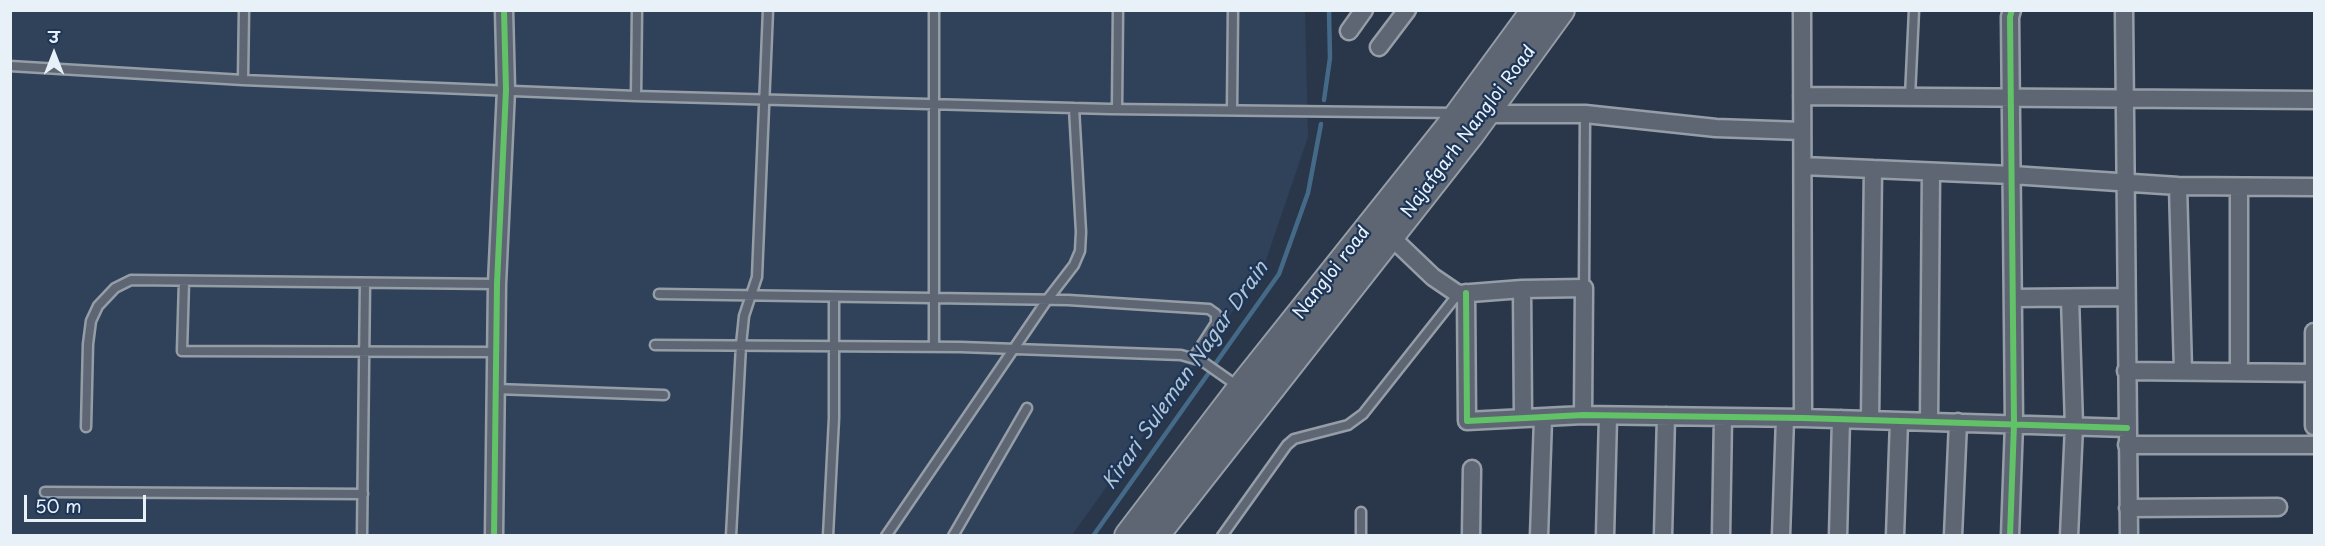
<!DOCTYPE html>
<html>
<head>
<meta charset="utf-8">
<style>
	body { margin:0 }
	#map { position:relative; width:2325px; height:546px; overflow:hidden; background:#2a374a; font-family:"Playpen Sans","Playpen Sans Deva",sans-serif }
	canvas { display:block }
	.frame { position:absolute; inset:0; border:12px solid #e8f1f8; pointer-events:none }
	.north { position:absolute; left:24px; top:24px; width:60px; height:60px; -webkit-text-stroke:4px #1d3557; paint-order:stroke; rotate:0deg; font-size:16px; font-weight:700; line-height:24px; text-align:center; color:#e8f1f8 }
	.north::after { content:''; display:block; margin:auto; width:21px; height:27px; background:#e8f1f8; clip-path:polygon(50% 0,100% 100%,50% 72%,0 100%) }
	.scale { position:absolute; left:24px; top:495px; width:122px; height:27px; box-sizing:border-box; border:3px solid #e8f1f8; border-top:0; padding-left:8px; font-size:18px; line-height:21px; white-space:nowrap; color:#e8f1f8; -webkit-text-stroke:4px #1d3557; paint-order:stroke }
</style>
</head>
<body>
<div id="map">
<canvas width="2325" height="546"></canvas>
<div class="frame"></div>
<div class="north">उ</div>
<div class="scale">50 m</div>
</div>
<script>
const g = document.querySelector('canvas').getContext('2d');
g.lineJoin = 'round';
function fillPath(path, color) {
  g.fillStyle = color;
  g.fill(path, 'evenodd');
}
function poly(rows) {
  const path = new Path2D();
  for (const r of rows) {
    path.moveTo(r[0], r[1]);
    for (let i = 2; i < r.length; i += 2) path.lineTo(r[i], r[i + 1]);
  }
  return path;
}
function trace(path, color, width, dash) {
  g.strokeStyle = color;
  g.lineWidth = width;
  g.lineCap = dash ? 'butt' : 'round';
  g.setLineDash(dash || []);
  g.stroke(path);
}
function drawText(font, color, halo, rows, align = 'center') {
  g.font = font + ' "Playpen Sans",sans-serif';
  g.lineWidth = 4.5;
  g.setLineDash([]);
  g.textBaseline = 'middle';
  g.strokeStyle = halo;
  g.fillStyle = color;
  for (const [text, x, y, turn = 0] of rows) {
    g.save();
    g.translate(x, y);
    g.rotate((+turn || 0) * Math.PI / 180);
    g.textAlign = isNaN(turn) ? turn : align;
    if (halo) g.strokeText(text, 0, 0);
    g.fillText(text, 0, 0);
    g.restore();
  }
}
fillPath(poly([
	[10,11,1305,11,1308,137,1263,269,1072,535,11,535]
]), '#30415a');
trace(poly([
	[1324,100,1330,58,1329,10],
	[1093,536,1279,274,1308,193,1321,124]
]), '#446a88', 4.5);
const lane = poly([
	[10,66,243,80,636,96,1110,109,1455,113],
	[243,80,244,10],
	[636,96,637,10],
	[1910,97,1914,10],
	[1117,109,1118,10],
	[1232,110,1233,10],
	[184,281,182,351,496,352],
	[1584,288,1585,114],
	[659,294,1068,300,1209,309,1216,314,1216,323,1194,357],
	[655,345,961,347,1181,355,1202,361,1239,387],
	[934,347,934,10],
	[496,389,664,395],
	[86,427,88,344,91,321,98,306,115,288,131,280,497,284],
	[45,492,363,494],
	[362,536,365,283],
	[731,536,741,345,744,316,757,277,768,10],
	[828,536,834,418,834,297],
	[886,536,1047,300,1074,265,1080,251,1081,232,1074,108],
	[953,536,1027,408],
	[1222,536,1287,445,1294,439,1348,425,1363,414,1458,294],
	[1361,536,1361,512]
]);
const street = poly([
	[1802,10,1803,418],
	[2124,10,2129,536],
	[1349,31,1364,10],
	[1379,47,1407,10],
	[1802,96,2314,100],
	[1485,114,1585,114,1716,128,1802,131],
	[1803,166,2012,175,2178,186,2314,187],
	[2178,186,2183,371],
	[2239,187,2239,372],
	[1389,235,1433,277,1458,294,1522,289,1523,417],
	[1522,289,1584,288,1583,415],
	[1466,293,1467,421,1583,415,1803,418,2127,428],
	[2013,298,2125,297],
	[2314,332,2314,426],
	[2126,371,2314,373],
	[1870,420,1873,169],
	[1929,422,1931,172],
	[2127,445,2314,445],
	[2128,508,2278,507],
	[494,536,497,284,506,90,504,10],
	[1471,536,1472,469],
	[1539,536,1543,419],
	[1605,536,1608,416],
	[1663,536,1666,416],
	[1721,536,1723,417],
	[1781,536,1785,418],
	[1838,536,1841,419],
	[1895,536,1899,421],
	[1953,536,1958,422],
	[2010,536,2014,424,2010,17,2012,10],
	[2069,536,2074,426,2070,298]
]);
const primary = poly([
	[1128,536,1241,388,1453,122,1535,10],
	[1155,536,1470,135,1561,10]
]);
trace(lane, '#959da7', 13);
trace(street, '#959da7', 21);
trace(primary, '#959da7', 30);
trace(lane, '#5d6672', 8);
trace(street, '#5d6672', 16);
trace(primary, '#5d6672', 26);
trace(poly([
	[1466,293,1467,421,1583,415,1803,418,2127,428],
	[494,536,497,284,506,90,504,10],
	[2010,536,2014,424,2010,17,2012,10]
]), '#61c268', 6);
drawText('18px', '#e8f1f8', '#1d3557', [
	["Najafgarh Nangloi Road",1469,132,-53],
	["Nangloi road",1332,273,-52]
]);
drawText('italic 20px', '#b0c4d3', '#1d3557', [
	["Kirari Suleman Nagar Drain",1186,376,-55]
]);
</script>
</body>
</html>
